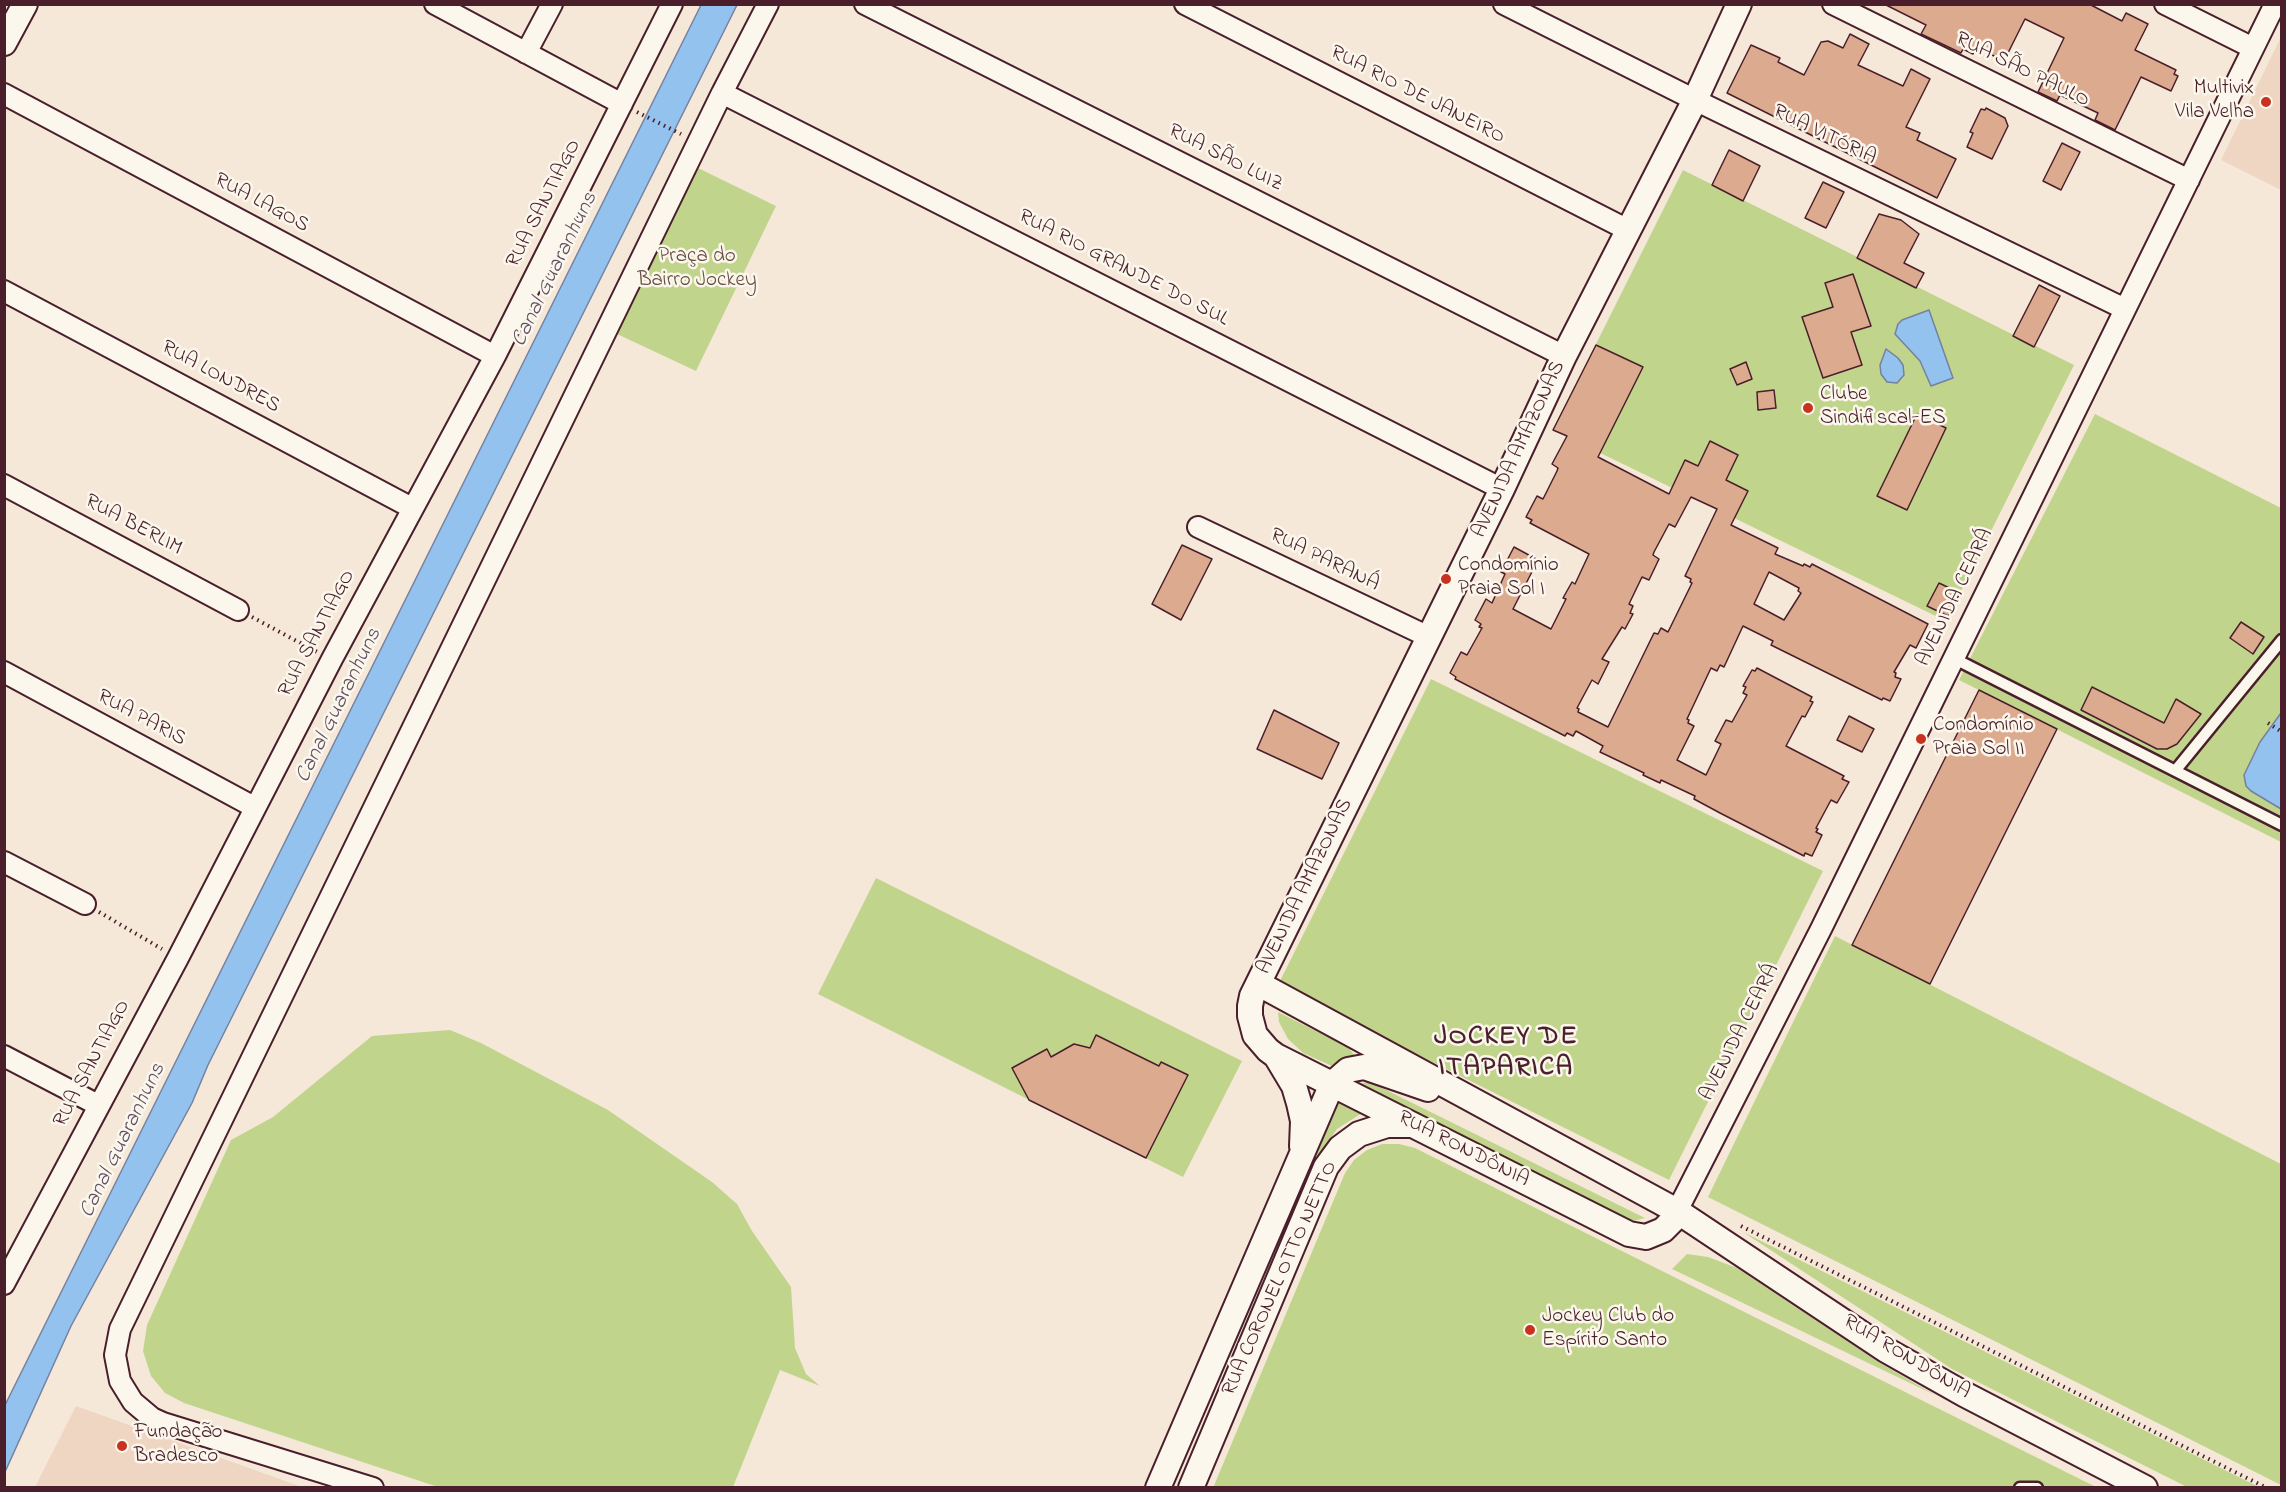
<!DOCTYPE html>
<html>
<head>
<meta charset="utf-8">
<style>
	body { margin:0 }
	#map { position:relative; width:2286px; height:1492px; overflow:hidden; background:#f5e8d9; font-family:"Indie Flower",sans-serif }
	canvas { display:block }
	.frame { position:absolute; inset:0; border:6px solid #4a1f2b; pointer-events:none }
</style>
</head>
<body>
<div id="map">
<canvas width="2286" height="1492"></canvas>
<div class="frame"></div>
</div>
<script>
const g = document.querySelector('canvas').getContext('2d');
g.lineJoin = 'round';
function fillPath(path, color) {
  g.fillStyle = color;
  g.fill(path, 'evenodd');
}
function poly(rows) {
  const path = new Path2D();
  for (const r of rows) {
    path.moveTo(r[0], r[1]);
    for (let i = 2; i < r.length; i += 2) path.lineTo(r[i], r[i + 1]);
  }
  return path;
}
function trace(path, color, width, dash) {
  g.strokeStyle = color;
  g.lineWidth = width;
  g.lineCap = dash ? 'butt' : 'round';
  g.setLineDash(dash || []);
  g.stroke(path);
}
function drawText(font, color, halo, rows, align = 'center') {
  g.font = font + ' "Indie Flower",sans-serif';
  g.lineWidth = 5;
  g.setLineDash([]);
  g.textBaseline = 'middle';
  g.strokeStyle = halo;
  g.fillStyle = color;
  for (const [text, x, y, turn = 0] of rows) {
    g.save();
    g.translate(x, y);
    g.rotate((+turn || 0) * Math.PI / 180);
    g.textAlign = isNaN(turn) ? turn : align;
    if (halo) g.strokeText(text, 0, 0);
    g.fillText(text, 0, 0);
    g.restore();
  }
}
fillPath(poly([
	[2281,37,2281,190,2221,160],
	[76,1406,302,1487,304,1487,35,1487]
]), '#eed6c3');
fillPath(poly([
	[698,168,776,206,696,371,617,334],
	[1683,170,2074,365,1946,621,1553,430],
	[2095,414,2281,508,2281,842,1959,680],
	[1431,679,1823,871,1669,1180,1278,985],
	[876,878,1242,1061,1183,1177,818,994],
	[1835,936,2281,1164,2281,1485,1708,1197],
	[1278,1012,1348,1047,1355,1056,1332,1066,1303,1053,1288,1039,1279,1022],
	[450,1030,481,1043,608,1110,712,1182,737,1204,752,1231,791,1287,795,1348,806,1374,820,1386,780,1370,733,1487,438,1487,184,1403,165,1393,151,1376,143,1351,147,1325,231,1140,273,1117,372,1036],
	[1370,1082,1645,1218,1633,1221,1358,1084],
	[1334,1101,1362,1113,1337,1129,1318,1156,1312,1153],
	[1382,1144,1399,1144,1415,1148,2096,1487,1213,1488,1345,1173,1354,1160,1367,1150],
	[1743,1232,2259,1487,2187,1487,1952,1369],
	[1687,1254,1708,1257,1737,1268,1880,1363,1935,1395,1672,1269]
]), '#c0d58b');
const water = poly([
	[701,5,737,5,208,1065,192,1103,71,1326,5,1472,5,1405,701,5],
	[1929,310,1953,378,1931,386,1920,361,1895,334,1898,324,1902,320,1929,310],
	[1886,349,1898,358,1903,365,1904,375,1897,383,1887,382,1881,374,1880,365,1886,349],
	[2281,713,2281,809,2251,791,2246,786,2244,775,2260,742,2281,713]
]);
fillPath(water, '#92c2ed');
trace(water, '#75819f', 1.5);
const building = poly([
	[1884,4,2089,4,2122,21,2126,13,2148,24,2135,50,2176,70,2174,74,2178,76,2171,91,2141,77,2115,130,2095,120,2098,113,2060,95,2057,101,2038,92,2064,38,2025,19,2004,61,1976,47,1973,54,1963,49,1961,53,1940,43,1921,34,1926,25,1884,4],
	[1850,34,1869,44,1858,65,1903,86,1911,69,1930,79,1906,127,1920,133,1917,140,1956,159,1937,198,1727,93,1751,45,1780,58,1778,62,1804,75,1821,42,1828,41,1843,48,1850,34],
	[1986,108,2005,118,2008,126,1992,159,1967,147,1973,133,1970,132,1981,109,1985,110,1986,108],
	[2062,143,2080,152,2061,190,2043,181,2062,143],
	[1729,150,1760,166,1743,201,1712,185,1729,150],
	[1823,182,1844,192,1826,228,1805,218,1823,182],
	[1879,214,1901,220,1919,234,1904,263,1924,273,1916,288,1857,258,1879,214],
	[1853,274,1871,326,1851,332,1862,365,1823,378,1802,317,1833,307,1825,283,1853,274],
	[2039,285,2060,296,2034,347,2013,336,2039,285],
	[1596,345,1643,367,1598,457,1669,494,1685,460,1698,466,1710,441,1738,455,1726,480,1748,491,1731,525,1778,548,1775,554,1803,566,1804,564,1810,567,1812,564,1928,624,1916,648,1910,645,1894,672,1896,673,1895,677,1901,679,1890,701,1883,698,1882,700,1771,645,1773,641,1743,626,1724,667,1720,665,1717,671,1711,668,1687,719,1689,720,1688,723,1694,726,1677,760,1706,775,1721,744,1715,741,1726,720,1732,722,1747,695,1743,693,1746,687,1743,686,1752,670,1755,671,1757,668,1812,697,1810,701,1813,702,1805,717,1802,716,1786,746,1844,776,1842,779,1849,782,1837,803,1831,800,1816,828,1818,829,1816,832,1822,835,1812,856,1805,853,1804,856,1720,813,1694,799,1695,796,1661,780,1660,783,1643,775,1644,773,1600,752,1603,746,1576,731,1573,736,1567,733,1565,736,1455,679,1456,677,1450,673,1461,652,1467,655,1482,628,1479,627,1481,624,1475,620,1486,599,1492,603,1505,574,1501,572,1514,547,1538,560,1513,609,1551,629,1566,599,1563,598,1572,582,1575,584,1589,554,1530,523,1532,520,1526,517,1537,496,1543,499,1557,471,1558,468,1552,464,1567,436,1553,430,1596,345],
	[1691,497,1717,509,1685,576,1691,579,1690,582,1692,583,1668,632,1661,628,1658,634,1654,633,1608,727,1578,712,1579,709,1577,708,1592,680,1598,684,1609,662,1602,659,1622,627,1625,629,1633,614,1630,613,1633,606,1629,604,1642,577,1649,580,1659,559,1653,555,1654,552,1669,524,1675,527,1691,497],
	[1769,572,1799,588,1798,591,1801,593,1784,620,1754,604,1769,572],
	[1746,362,1752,379,1737,385,1730,369,1746,362],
	[1774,390,1776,408,1758,410,1757,392,1774,390],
	[1917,414,1946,428,1907,510,1877,496,1917,414],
	[1182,545,1212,559,1181,620,1152,604,1182,545],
	[1939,583,1960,593,1948,616,1927,606,1939,583],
	[2241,622,2264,637,2253,654,2230,638,2241,622],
	[2092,687,2164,723,2176,699,2201,714,2177,744,2167,749,2157,749,2081,710,2092,687],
	[1979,690,2057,729,1930,984,1852,945,1979,690],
	[1274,710,1339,743,1322,779,1257,749,1274,710],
	[1849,716,1874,729,1862,752,1837,740,1849,716],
	[1096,1035,1159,1066,1161,1062,1188,1075,1146,1158,1029,1100,1012,1068,1047,1049,1051,1057,1074,1044,1090,1048,1096,1035]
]);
fillPath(building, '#dcab8f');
trace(building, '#4a1f2b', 1.5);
const service = poly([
	[1953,658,2282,825],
	[2175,771,2282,640],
	[2020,1488,2037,1488]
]);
const minor = poly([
	[435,4,622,104],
	[865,4,1564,356],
	[1185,4,1628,230],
	[1504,4,1695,100,2125,309],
	[1833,4,2189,180],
	[2165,4,2253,48],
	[526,53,552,4],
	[722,93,1502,489],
	[4,94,495,356],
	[4,291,412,508],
	[4,485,238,610],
	[1198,527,1429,637],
	[4,672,254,807],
	[4,862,85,904],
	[4,1056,98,1105],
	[1677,1211,1821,929,2275,4],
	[4,1284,178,958,332,659,495,356,672,4],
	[373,1488,163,1423,152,1418,133,1402,120,1381,115,1355,120,1329,722,93,768,4]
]);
const tertiary = poly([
	[4,43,25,4],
	[1259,984,1677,1211,1886,1350,1964,1394,2145,1488],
	[1276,1056,1294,1086,1299,1103,1303,1121,1302,1146],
	[1677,1211,1672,1221,1663,1230,1646,1237,1629,1234,1276,1056,1268,1050,1255,1035,1250,1016,1250,1006,1252,996,1502,489,1564,356,1695,100,1739,4],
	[1158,1488,1332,1084,1348,1070,1364,1067,1428,1089],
	[1191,1488,1326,1167,1340,1148,1359,1134,1387,1125,1413,1125]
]);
trace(service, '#4a1f2b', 15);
trace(minor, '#4a1f2b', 24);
trace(tertiary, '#4a1f2b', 28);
trace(poly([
	[637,112,681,134],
	[252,617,317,652],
	[2268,723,2282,732],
	[99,912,162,949],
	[1741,1226,2267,1488]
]), '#4a1f2b', 4, [1.5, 4.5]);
trace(service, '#fbf7ec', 10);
trace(minor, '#fbf7ec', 20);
trace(tertiary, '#fbf7ec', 24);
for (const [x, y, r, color] of [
	[2266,102,6,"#c8321e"],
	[1808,408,6,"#c8321e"],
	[1446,579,6,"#c8321e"],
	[1921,739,6,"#c8321e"],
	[1530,1330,6,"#c8321e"],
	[122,1446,6,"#c8321e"]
]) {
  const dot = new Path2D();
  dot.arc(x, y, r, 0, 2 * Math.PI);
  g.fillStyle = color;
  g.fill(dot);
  trace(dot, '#fbf7ec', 2);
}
drawText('21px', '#4a1f2b', '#fbf7ec', [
	["RUA SÃO PAULO",2022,71,26],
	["RUA RIO DE JANEIRO",1417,96,27],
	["RUA VITÓRIA",1824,136,26],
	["RUA SÃO LUIZ",1225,159,27],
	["RUA LAGOS",261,204,28],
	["RUA SANTIAGO",545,204,-63],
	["RUA RIO GRANDE DO SUL",1123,269,27],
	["RUA LONDRES",220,378,28],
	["AVENIDA AMAZONAS",1520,450,-65],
	["RUA BERLIM",133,526,28],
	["RUA PARANÁ",1324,561,26],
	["AVENIDA CEARÁ",1956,598,-64],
	["RUA SANTIAGO",318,634,-62],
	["RUA PARIS",141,719,28],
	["AVENIDA AMAZONAS",1306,887,-64],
	["AVENIDA CEARÁ",1741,1033,-63],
	["RUA SANTIAGO",93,1064,-62],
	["RUA RONDÔNIA",1463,1150,27],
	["RUA CORONEL OTTO NETTO",1281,1279,-66],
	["RUA RONDÔNIA",1906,1358,31]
]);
drawText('21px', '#4a1f2b', '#fbf7ec', [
	["Multivix",2254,90,"right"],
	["Vila Velha",2254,114,"right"],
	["Clube",1820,396],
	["Sindifiscal-ES",1820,420],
	["Condomínio",1458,567],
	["Praia Sol I",1458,591],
	["Condomínio",1933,727],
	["Praia Sol II",1933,751],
	["Jockey Club do",1542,1318],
	["Espírito Santo",1542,1342],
	["Fundação",134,1434],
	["Bradesco",134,1458]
], 'left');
drawText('21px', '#684c43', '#fbf7ec', [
	["Praça do",697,258],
	["Bairro Jockey",697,282]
]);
drawText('italic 22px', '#605065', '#fbf7ec', [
	["Canal Guaranhuns",556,270,-64],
	["Canal Guaranhuns",340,706,-64],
	["Canal Guaranhuns",124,1141,-64]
]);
g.letterSpacing = '1.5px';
drawText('bold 27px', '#4a1f2b', '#fbf7ec', [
	["JOCKEY DE",1506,1039],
	["ITAPARICA",1506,1070]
]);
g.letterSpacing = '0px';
</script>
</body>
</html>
